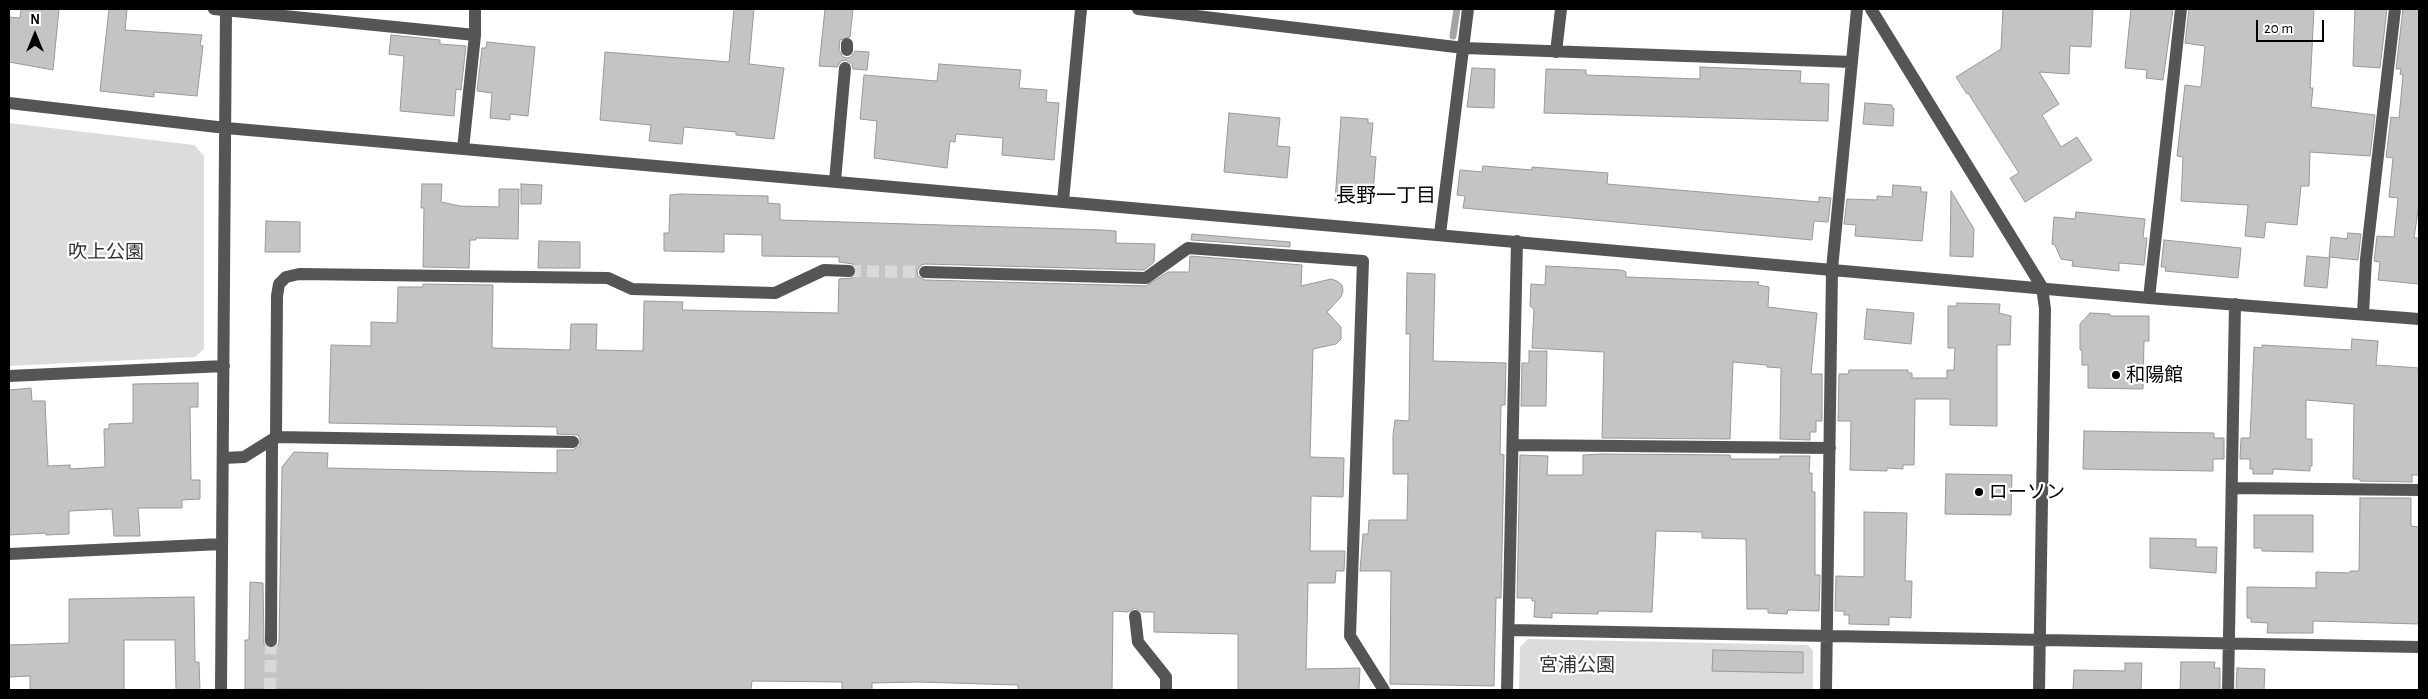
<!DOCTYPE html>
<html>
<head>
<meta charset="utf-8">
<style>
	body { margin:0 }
	#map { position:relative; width:2428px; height:699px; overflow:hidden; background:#fff; font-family:"Alegreya Sans",sans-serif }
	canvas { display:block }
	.frame { position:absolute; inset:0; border:10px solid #000; pointer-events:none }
	.north { position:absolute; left:10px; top:10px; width:50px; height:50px; -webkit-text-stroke:4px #fff; paint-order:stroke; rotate:0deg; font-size:14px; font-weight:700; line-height:20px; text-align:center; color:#000 }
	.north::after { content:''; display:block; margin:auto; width:18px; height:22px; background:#000; clip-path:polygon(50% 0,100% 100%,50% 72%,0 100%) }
	.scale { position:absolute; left:2256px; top:20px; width:68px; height:22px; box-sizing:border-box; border:2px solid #000; border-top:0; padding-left:6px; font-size:15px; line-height:18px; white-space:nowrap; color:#000; -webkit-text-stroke:4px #fff; paint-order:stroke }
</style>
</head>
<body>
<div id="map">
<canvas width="2428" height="699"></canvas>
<div class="frame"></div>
<div class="north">N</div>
<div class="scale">20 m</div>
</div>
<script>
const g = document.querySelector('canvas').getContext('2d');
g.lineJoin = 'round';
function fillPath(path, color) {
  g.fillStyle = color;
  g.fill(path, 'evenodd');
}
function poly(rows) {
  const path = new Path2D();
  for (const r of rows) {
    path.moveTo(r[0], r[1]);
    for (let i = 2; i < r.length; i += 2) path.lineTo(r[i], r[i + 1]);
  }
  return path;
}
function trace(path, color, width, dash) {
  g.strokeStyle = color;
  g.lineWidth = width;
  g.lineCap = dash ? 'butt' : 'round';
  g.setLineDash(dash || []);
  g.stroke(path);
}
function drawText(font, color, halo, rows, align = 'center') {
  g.font = font + ' "Alegreya Sans","Noto Sans JP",sans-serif';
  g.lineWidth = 4.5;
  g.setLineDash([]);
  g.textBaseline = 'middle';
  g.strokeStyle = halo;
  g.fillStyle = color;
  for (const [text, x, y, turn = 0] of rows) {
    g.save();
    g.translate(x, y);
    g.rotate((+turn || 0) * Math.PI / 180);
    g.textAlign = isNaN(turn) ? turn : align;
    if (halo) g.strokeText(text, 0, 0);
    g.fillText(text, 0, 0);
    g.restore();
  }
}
fillPath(poly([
	[9,123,194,145,204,156,204,349,195,357,9,366],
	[1528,639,1808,645,1813,651,1813,690,1519,690,1520,647]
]), '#dcdcdc');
trace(poly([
	[1453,36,1457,9]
]), '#a3a3a3', 7);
const building = poly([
	[21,9,59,9,53,70,9,62,9,17,20,18,21,9],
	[109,9,127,9,125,30,202,35,200,45,203,46,197,96,154,92,154,97,100,91,109,9],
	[734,9,754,9,749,64,784,68,774,139,736,135,736,132,684,127,682,144,649,141,651,125,600,120,605,52,729,62,734,9],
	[825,9,853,9,850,37,840,40,839,50,843,57,847,58,851,57,855,51,869,52,867,70,853,69,852,64,846,60,841,61,837,67,819,66,825,9],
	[2003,9,2093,9,2091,47,2070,46,2069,74,2039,72,2059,104,2042,115,2061,147,2077,137,2092,160,2025,202,2010,178,2019,173,1968,93,1967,94,1956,77,2001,49,2003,9],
	[2131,9,2173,9,2163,80,2146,78,2147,70,2125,68,2131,9],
	[2189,9,2314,9,2310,88,2313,88,2311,107,2375,115,2370,156,2310,152,2309,186,2301,186,2297,225,2266,222,2264,238,2245,236,2248,205,2181,201,2183,157,2177,156,2185,85,2201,87,2205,46,2185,43,2189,9],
	[2355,9,2387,9,2380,68,2353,66,2355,9],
	[2403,9,2419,9,2419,204,2414,238,2419,238,2419,284,2378,280,2380,262,2374,261,2377,236,2394,237,2398,198,2389,197,2393,158,2386,157,2391,117,2399,118,2403,75,2400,74,2401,69,2396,69,2403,9],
	[391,35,440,40,440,44,466,46,461,90,456,89,454,116,400,111,404,56,389,54,391,35],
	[487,42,535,47,528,116,510,114,510,120,490,118,492,93,477,91,482,48,486,48,487,42],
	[939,64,1021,70,1019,88,1047,90,1046,102,1059,103,1054,160,1002,155,1003,138,956,134,955,142,950,141,947,168,874,158,877,121,860,119,864,75,937,81,939,64],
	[1700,67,1801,71,1800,83,1829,84,1828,121,1544,113,1546,69,1586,70,1586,75,1700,79,1700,67],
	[1472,68,1495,69,1494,108,1467,107,1472,68],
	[1865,103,1892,105,1892,108,1894,108,1893,126,1863,124,1865,103],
	[1229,113,1280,118,1277,146,1290,147,1287,178,1224,172,1229,113],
	[1341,117,1368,119,1368,123,1373,123,1370,156,1376,157,1372,204,1335,201,1341,117],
	[1483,166,1532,170,1532,167,1608,173,1607,184,1819,202,1819,197,1831,198,1828,222,1814,221,1812,240,1463,208,1465,196,1457,195,1460,170,1482,172,1483,166],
	[422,184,442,184,441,202,460,206,499,207,499,189,519,189,518,239,476,238,476,240,470,240,469,268,423,267,424,208,421,208,422,184],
	[521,184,542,185,541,204,521,204,521,184],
	[1893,185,1921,187,1921,192,1927,192,1922,241,1855,236,1856,225,1844,224,1847,199,1877,200,1877,196,1892,197,1893,185],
	[1951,191,1974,229,1973,257,1950,256,1951,191],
	[680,194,768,196,768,203,780,204,780,220,1103,230,1116,231,1116,243,1155,244,1154,262,1144,270,925,264,921,265,917,271,918,276,925,280,1146,286,1168,272,1189,272,1190,256,1302,265,1301,286,1331,279,1337,281,1342,285,1343,291,1341,297,1327,312,1341,327,1341,339,1336,344,1313,349,1310,457,1344,458,1343,497,1311,496,1310,551,1345,551,1344,571,1336,571,1335,583,1308,583,1306,669,1360,668,1359,690,1238,690,1238,634,1154,632,1154,612,1142,612,1135,608,1128,612,1113,611,1112,690,1018,690,1018,685,918,682,872,683,872,690,842,690,842,682,752,681,751,690,245,689,245,640,249,640,250,582,263,583,264,645,271,649,278,645,279,642,282,467,294,452,328,453,327,468,557,473,557,450,573,450,580,446,580,439,578,435,557,434,557,427,329,423,331,345,371,346,371,322,397,323,398,287,423,287,423,284,493,285,492,348,570,350,571,324,597,324,596,350,643,351,644,301,683,302,682,310,838,313,839,279,852,278,857,271,853,264,839,262,839,257,762,256,762,235,724,234,724,252,664,251,664,233,669,233,670,195,680,194],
	[2076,212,2145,219,2143,238,2147,238,2144,265,2119,263,2119,271,2072,266,2073,261,2061,259,2055,245,2052,244,2054,217,2075,219,2076,212],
	[266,221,300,222,300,252,265,252,266,221],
	[2348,233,2361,234,2358,260,2329,257,2331,237,2347,239,2348,233],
	[1192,234,1290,242,1290,247,1191,240,1192,234],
	[2164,240,2241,248,2238,278,2165,271,2166,267,2161,267,2164,240],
	[539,241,580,242,580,268,538,268,539,241],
	[2307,256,2330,258,2327,288,2304,286,2307,256],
	[1546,266,1621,270,1626,272,1626,277,1759,282,1758,285,1769,287,1768,307,1817,313,1811,374,1822,374,1822,421,1816,421,1816,432,1810,432,1810,440,1780,439,1781,368,1767,367,1767,365,1733,362,1730,439,1602,438,1604,352,1532,348,1534,309,1530,306,1531,284,1545,285,1546,266],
	[1407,273,1435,274,1433,361,1506,363,1505,405,1501,405,1500,454,1504,455,1501,598,1496,598,1494,686,1390,684,1391,571,1360,571,1363,534,1368,534,1369,520,1407,520,1408,474,1393,474,1393,435,1395,420,1409,421,1410,334,1406,334,1407,273],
	[1957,303,2000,304,1999,313,2011,316,2010,345,1997,345,1997,426,1950,425,1950,399,1915,399,1914,465,1903,465,1903,469,1887,468,1887,471,1850,470,1851,421,1838,421,1839,374,1848,374,1849,370,1908,370,1908,373,1912,373,1912,378,1947,378,1947,370,1954,370,1955,348,1948,348,1948,306,1957,306,1957,303],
	[1867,309,1914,313,1911,344,1864,339,1867,309],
	[2090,313,2110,314,2110,316,2149,316,2149,341,2144,341,2143,389,2088,388,2088,365,2082,365,2082,350,2080,350,2080,324,2090,313],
	[2352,339,2378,341,2376,365,2419,368,2419,475,2412,475,2412,482,2360,481,2360,479,2353,479,2354,404,2306,400,2306,439,2312,439,2312,466,2310,466,2310,471,2273,469,2273,474,2253,474,2253,469,2250,469,2250,459,2240,459,2241,438,2250,438,2254,347,2262,348,2262,345,2351,350,2352,339],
	[1529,351,1547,351,1546,406,1521,406,1522,363,1529,363,1529,351],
	[198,383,198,407,190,407,191,480,200,480,200,499,182,500,182,508,138,508,140,536,114,536,112,509,69,511,69,534,46,535,46,533,9,535,9,390,31,388,32,401,45,401,48,466,70,465,70,469,105,467,104,429,109,429,109,424,133,423,133,384,198,383],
	[2084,431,2214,433,2214,438,2224,438,2224,459,2213,459,2213,471,2083,469,2084,431],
	[1602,454,1730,455,1731,459,1780,459,1780,456,1810,456,1809,473,1812,473,1812,492,1815,492,1815,575,1820,575,1819,611,1788,610,1787,614,1768,613,1768,609,1747,609,1746,539,1702,538,1702,532,1656,531,1652,612,1598,611,1598,614,1552,613,1552,618,1534,617,1535,601,1532,601,1532,598,1517,598,1520,455,1548,456,1547,475,1583,475,1583,455,1602,454],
	[1946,474,2012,475,2011,515,1945,514,1946,474],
	[2360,498,2411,498,2411,526,2419,527,2419,624,2313,621,2313,633,2267,633,2268,623,2251,622,2251,618,2247,618,2247,587,2316,588,2316,572,2350,573,2350,571,2359,571,2360,498],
	[1864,512,1907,513,1905,581,1912,581,1911,618,1889,617,1889,625,1849,624,1849,615,1844,615,1844,611,1835,611,1836,576,1864,577,1864,512],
	[2254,515,2313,515,2313,552,2262,551,2262,548,2254,548,2254,515],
	[2150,538,2196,539,2196,547,2217,547,2216,573,2150,568,2150,538],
	[194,597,195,662,199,662,200,690,176,690,175,640,124,640,124,690,30,690,30,676,9,677,9,645,69,643,69,599,194,597],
	[1713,650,1803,652,1803,673,1712,671,1713,650],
	[2181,662,2215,662,2214,668,2220,668,2220,690,2180,690,2181,662],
	[2125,663,2142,663,2141,690,2073,690,2074,670,2125,671,2125,663],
	[2237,668,2265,669,2264,690,2236,690,2237,668]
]);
fillPath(building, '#c4c4c4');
trace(building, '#999', 1);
trace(poly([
	[849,271,925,272],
	[270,690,271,641]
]), '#d9d9d9', 12, [12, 6]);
trace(poly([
	[214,9,475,35],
	[1138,9,1464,48,1852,62],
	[1871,9,2042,287,2045,309,2039,690],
	[847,50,847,44],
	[1556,52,1561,9],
	[9,103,226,128,2149,298,2419,319],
	[463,149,475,35,475,9],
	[835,181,845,68],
	[1063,201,1081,9],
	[1440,234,1468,9],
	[925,272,1146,278,1188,248,1363,261,1350,636,1384,690],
	[2149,298,2181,9],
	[2363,314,2366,259,2395,9],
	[9,376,224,366],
	[276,437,573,442],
	[1513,445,1830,448],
	[223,458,244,457,276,437,277,296,279,284,286,277,299,274,608,278,632,289,775,293,824,270,849,271],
	[2232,488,2419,490],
	[9,554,222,544],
	[1135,616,1138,642,1166,677,1166,690],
	[1509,630,2419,647],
	[271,641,272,440],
	[221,690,226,9],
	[1507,690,1517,241],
	[1826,690,1832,269,1857,9],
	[2228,690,2235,304]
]), '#555', 12);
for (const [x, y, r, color] of [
	[2116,375,5,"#000"],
	[1979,492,5,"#000"]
]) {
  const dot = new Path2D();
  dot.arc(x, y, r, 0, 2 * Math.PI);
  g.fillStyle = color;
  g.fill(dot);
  trace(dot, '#fff', 2);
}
drawText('19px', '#333', '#fff', [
	["吹上公園",106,252],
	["宮浦公園",1577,665]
]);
drawText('19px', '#000', '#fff', [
	["和陽館",2126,375],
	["ローソン",1989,492]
], 'left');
drawText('20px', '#000', '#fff', [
	["長野一丁目",1386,196]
]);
</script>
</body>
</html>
